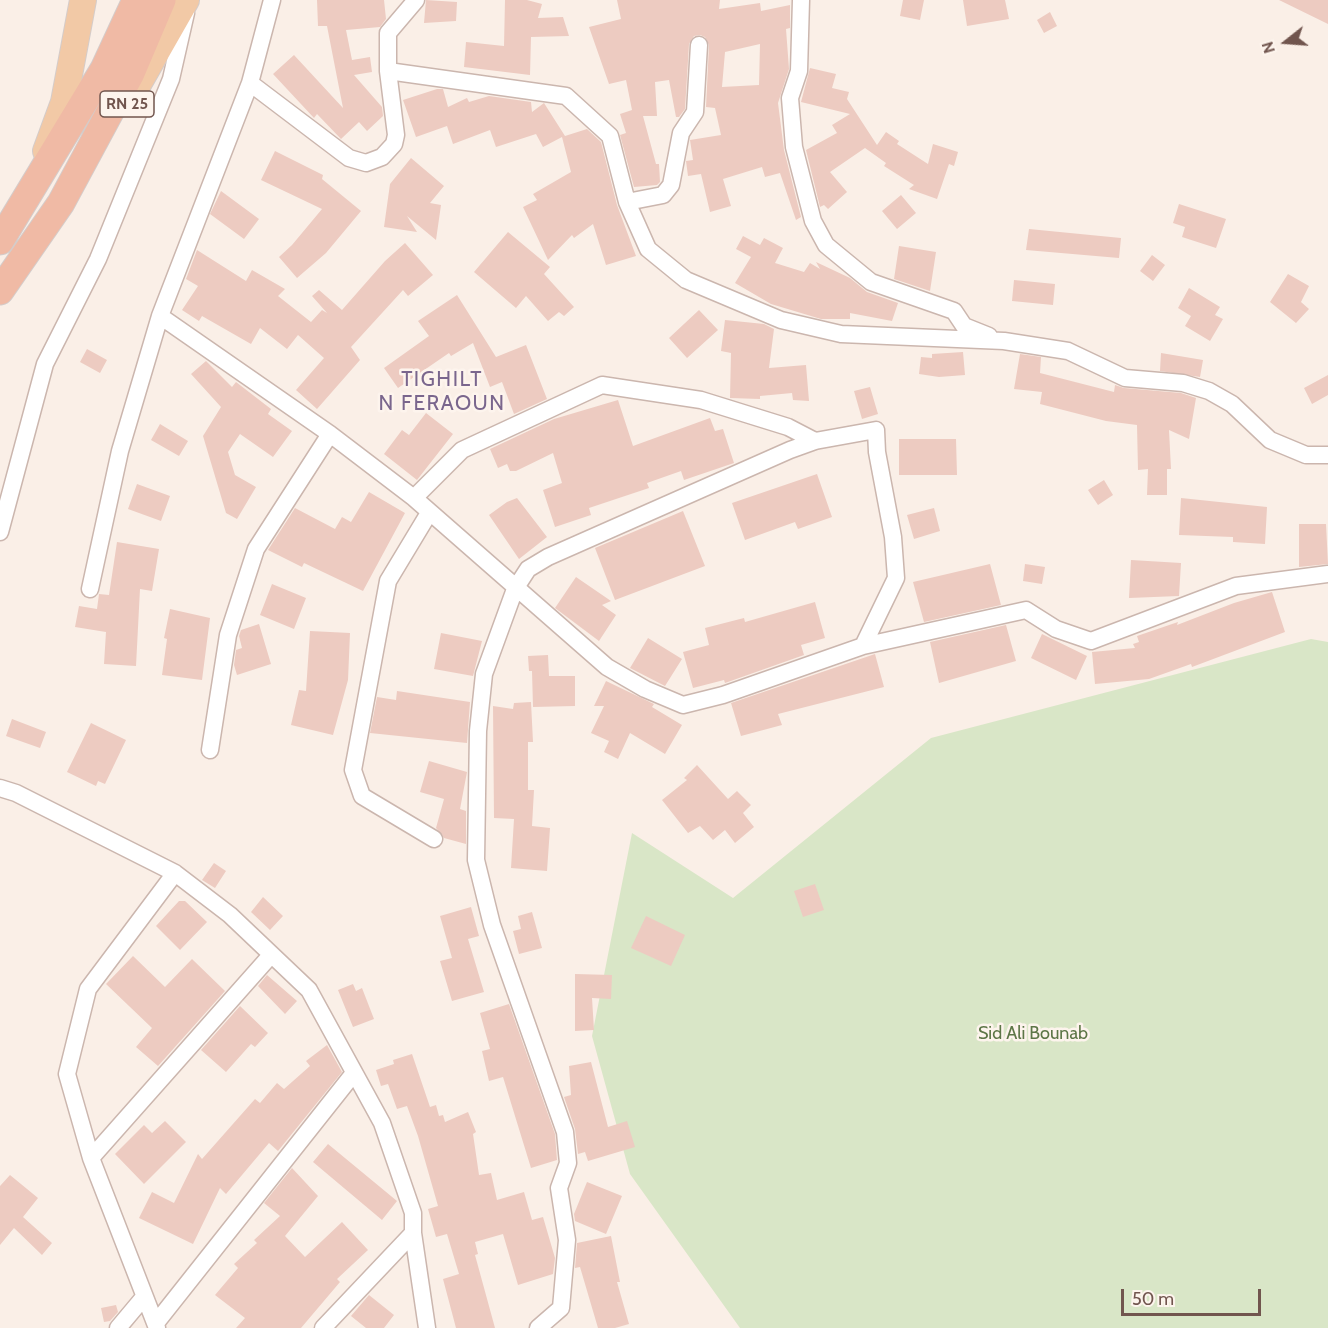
<!DOCTYPE html>
<html>
<head>
<meta charset="utf-8">
<style>
	body { margin:0 }
	#map { position:relative; width:1328px; height:1328px; overflow:hidden; background:#faefe7; font-family:Cabin,sans-serif }
	canvas { display:block }
	.north { position:absolute; left:1256px; top:12px; width:60px; height:60px; -webkit-text-stroke:4px #fdf4ed; paint-order:stroke; rotate:253deg; font-size:16px; font-weight:700; line-height:24px; text-align:center; color:#71554e }
	.north::after { content:''; display:block; margin:auto; width:21px; height:27px; background:#71554e; clip-path:polygon(50% 0,100% 100%,50% 72%,0 100%) }
	.scale { position:absolute; left:1121px; top:1289px; width:140px; height:27px; box-sizing:border-box; border:3px solid #71554e; border-top:0; padding-left:8px; font-size:18px; line-height:21px; white-space:nowrap; color:#71554e; -webkit-text-stroke:4px #fdf4ed; paint-order:stroke }
</style>
</head>
<body>
<div id="map">
<canvas width="1328" height="1328"></canvas>
<div class="north">N</div>
<div class="scale">50 m</div>
</div>
<script>
const g = document.querySelector('canvas').getContext('2d');
g.lineJoin = 'round';
function fillPath(path, color) {
  g.fillStyle = color;
  g.fill(path, 'evenodd');
}
function poly(rows) {
  const path = new Path2D();
  for (const r of rows) {
    path.moveTo(r[0], r[1]);
    for (let i = 2; i < r.length; i += 2) path.lineTo(r[i], r[i + 1]);
  }
  return path;
}
function trace(path, color, width, dash) {
  g.strokeStyle = color;
  g.lineWidth = width;
  g.lineCap = dash ? 'butt' : 'round';
  g.setLineDash(dash || []);
  g.stroke(path);
}
function drawText(font, color, halo, rows, align = 'center') {
  g.font = font + ' Cabin,sans-serif';
  g.lineWidth = 5;
  g.setLineDash([]);
  g.textBaseline = 'middle';
  g.strokeStyle = halo;
  g.fillStyle = color;
  for (const [text, x, y, turn = 0] of rows) {
    g.save();
    g.translate(x, y);
    g.rotate((+turn || 0) * Math.PI / 180);
    g.textAlign = isNaN(turn) ? turn : align;
    if (halo) g.strokeText(text, 0, 0);
    g.fillText(text, 0, 0);
    g.restore();
  }
}
fillPath(poly([
	[1311,639,1328,642,1328,1328,740,1328,630,1174,592,1036,632,833,733,898,931,738]
]), '#d9e6c7');
fillPath(poly([
	[317,0,384,0,386,19,380,27,346,30,352,60,370,57,372,72,354,75,382,107,383,116,367,131,359,122,341,139,317,114,314,118,273,74,294,55,343,108,327,26,318,26],
	[426,0,457,2,456,21,424,23],
	[505,0,527,0,542,4,538,18,563,17,569,36,531,37,530,75,464,67,466,42,504,46],
	[617,0,720,0,719,9,760,3,761,11,790,5,790,28,786,29,789,69,778,103,784,150,801,217,796,220,780,173,765,177,762,167,723,179,731,206,710,212,701,174,688,176,686,161,693,160,690,140,721,135,715,108,706,107,709,45,705,37,700,35,694,36,689,44,685,109,679,117,676,117,669,80,655,82,657,116,643,116,656,164,659,164,660,182,657,185,634,187,620,135,626,133,620,114,632,110,626,80,609,84,589,27,621,19],
	[760,44,759,85,722,87,725,52],
	[903,0,924,0,920,20,900,16],
	[963,0,1005,0,1009,19,967,26],
	[1279,0,1328,0,1328,24],
	[1050,12,1057,26,1044,33,1037,20],
	[810,68,836,74,832,88,849,92,847,99,877,145,886,132,899,141,897,144,928,164,933,144,958,152,954,166,949,164,937,199,909,189,914,185,884,166,886,163,865,148,830,172,847,192,828,209,824,205,820,207,806,150,837,133,832,125,850,114,801,102],
	[437,89,443,89,448,107,467,98,469,102,489,96,531,102,532,112,544,103,565,136,587,129,601,142,617,205,636,256,606,265,593,224,574,238,572,235,548,260,523,207,537,200,533,194,571,172,562,137,543,147,536,134,496,147,490,130,453,144,447,126,416,137,403,100],
	[275,151,323,175,322,179,361,211,326,253,297,278,279,257,292,245,322,209,261,180],
	[411,158,444,186,430,203,441,205,436,240,407,216,417,232,384,227,390,184],
	[221,191,259,219,244,239,210,214],
	[901,195,916,213,897,229,882,211],
	[1179,204,1226,219,1216,248,1182,237,1185,227,1173,223],
	[1029,229,1121,238,1119,258,1026,250],
	[508,232,550,267,544,274,574,307,564,316,559,312,548,321,526,296,516,308,474,272],
	[743,236,760,245,764,238,783,248,775,263,804,272,810,263,820,269,816,262,850,278,867,292,898,303,892,321,850,313,850,319,821,319,771,304,735,283,751,257,736,249],
	[405,243,433,275,408,296,403,290,351,347,360,360,317,409,296,390,324,358,298,335,287,349,260,328,251,344,202,316,199,321,182,310,198,286,186,279,197,250,246,281,252,270,285,289,278,296,311,322,322,310,327,313,312,296,319,290,342,310,385,261],
	[899,246,936,252,930,291,894,279],
	[1152,255,1165,265,1153,281,1140,271],
	[1288,274,1309,286,1301,302,1309,309,1296,323,1270,302],
	[1014,280,1055,284,1053,305,1012,301],
	[1189,288,1220,307,1215,315,1223,319,1210,341,1185,326,1191,316,1178,308],
	[457,295,496,357,526,345,547,399,514,414,502,382,490,387,473,343,451,356,449,353,398,388,384,368,429,336,418,321],
	[699,310,718,330,687,358,669,338],
	[725,320,764,324,774,329,769,368,806,365,809,401,793,400,792,393,760,396,760,399,730,398,731,353,721,351],
	[87,349,107,360,100,373,80,362],
	[963,352,965,375,939,377,919,374,921,357,932,358,932,354],
	[1161,353,1203,360,1200,377,1160,371],
	[1020,354,1041,357,1040,373,1114,392,1115,385,1124,388,1181,393,1196,398,1189,439,1169,430,1171,469,1167,469,1167,495,1147,495,1148,469,1138,470,1137,425,1106,421,1040,404,1042,392,1014,389],
	[206,361,232,387,236,382,271,409,268,414,292,431,273,457,240,434,228,452,235,475,256,487,237,519,226,513,203,436,221,407,191,374],
	[1328,375,1328,395,1312,404,1304,388],
	[870,387,878,414,862,419,854,391],
	[618,400,633,446,710,418,715,431,723,429,734,463,684,480,681,471,647,483,649,488,589,508,591,515,555,527,543,490,562,483,553,453,516,471,510,471,507,464,498,468,490,449,554,419],
	[426,413,453,434,417,480,384,454,402,430,409,435],
	[160,424,188,441,179,456,151,440],
	[899,439,956,439,957,475,899,475],
	[817,474,832,517,798,529,795,522,745,540,732,503],
	[1104,480,1113,495,1098,505,1088,490],
	[137,484,170,496,161,521,128,509],
	[369,492,405,513,363,591,304,563,302,567,268,550,295,508,335,529,342,517,351,522],
	[517,498,547,537,519,559,489,515,507,502],
	[1181,498,1267,507,1265,544,1233,542,1233,537,1179,535],
	[934,508,940,531,914,539,907,515],
	[683,511,705,566,615,600,595,548],
	[1299,524,1326,524,1328,564,1299,567],
	[117,542,159,549,152,591,140,589,136,666,104,664,106,632,75,627,79,606,97,609,99,594,109,595],
	[1131,560,1181,563,1179,596,1129,598],
	[990,564,1001,605,924,622,913,582],
	[1025,564,1045,567,1042,584,1023,581],
	[576,577,611,601,602,605,616,615,599,641,555,608],
	[272,584,306,598,294,629,260,615],
	[1272,592,1285,632,1192,667,1191,664,1149,679,1095,684,1092,652,1135,648,1133,644,1139,642,1137,636,1178,622,1177,625,1234,603],
	[815,602,825,638,801,645,804,655,725,683,724,680,693,688,683,652,709,645,705,628,744,618,745,622],
	[170,609,210,618,202,680,162,675,167,639,164,638],
	[259,624,271,664,237,675,234,665,236,650,242,648,239,636,241,630],
	[1006,625,1016,661,939,683,930,642],
	[310,631,350,633,348,680,333,735,291,725,299,690,306,691],
	[441,633,482,641,473,676,434,669],
	[1042,634,1087,656,1076,680,1031,658],
	[648,638,682,659,665,686,630,668],
	[875,654,884,687,778,714,782,725,741,736,731,703],
	[548,655,549,676,575,676,575,706,533,707,532,671,529,671,528,656],
	[606,681,654,704,652,707,682,725,665,754,630,733,618,759,604,752,609,741,591,733,604,706,594,706],
	[397,691,470,702,467,743,370,733,377,697,396,700],
	[531,702,533,742,528,742,528,790,534,790,532,826,550,828,547,871,511,868,514,819,494,818,493,706,513,709,514,703],
	[12,719,46,732,40,748,6,736],
	[91,723,126,740,105,784,98,781,96,786,67,772],
	[429,761,467,772,460,809,466,811,466,844,444,838,436,828,444,799,420,792],
	[697,765,728,799,737,791,751,805,743,813,754,827,735,843,725,830,713,840,700,826,688,833,662,800,687,780,684,778],
	[214,863,226,871,215,888,202,880],
	[815,884,824,910,803,917,794,891],
	[263,897,283,916,270,930,251,912],
	[179,901,185,901,207,922,180,950,156,926],
	[471,907,479,936,468,939,484,992,452,1001,440,961,452,958,440,916],
	[532,912,542,948,519,954,513,931,521,929,518,916],
	[646,916,685,935,671,966,631,948],
	[133,956,165,987,192,959,225,991,158,1066,136,1047,152,1028,106,984],
	[575,974,612,975,611,999,592,998,594,1030,575,1031],
	[267,975,297,1001,285,1014,258,986],
	[353,984,356,991,362,988,374,1019,353,1027,338,990],
	[509,1004,555,1134,557,1160,531,1168,503,1077,489,1081,482,1051,490,1049,480,1013],
	[240,1006,268,1033,255,1047,251,1044,226,1072,201,1050],
	[327,1045,342,1072,278,1151,269,1143,226,1194,220,1188,193,1244,139,1218,152,1192,174,1203,198,1154,202,1159,255,1099,260,1103,277,1083,284,1089,310,1066,306,1061],
	[412,1054,430,1107,436,1105,439,1116,443,1115,445,1122,468,1112,476,1132,473,1134,479,1175,491,1173,497,1200,524,1192,532,1220,543,1217,555,1258,553,1274,518,1285,503,1234,475,1242,478,1254,475,1255,495,1328,456,1328,443,1279,459,1274,447,1234,436,1237,428,1209,438,1206,418,1136,407,1106,397,1109,388,1084,381,1086,376,1070,394,1064,393,1060],
	[591,1062,608,1127,627,1121,635,1147,588,1161,585,1152,578,1154,575,1129,564,1097,571,1095,569,1066],
	[165,1121,186,1142,144,1184,115,1154,144,1125,152,1133],
	[328,1144,397,1201,382,1220,313,1162],
	[292,1168,318,1196,285,1236,305,1257,342,1222,368,1250,337,1279,340,1282,301,1328,236,1328,245,1318,215,1295,238,1268,234,1264,257,1243,254,1240,280,1216,264,1203],
	[10,1175,38,1198,23,1217,52,1243,42,1255,14,1228,0,1245,0,1186],
	[587,1182,622,1196,606,1234,575,1221,574,1214],
	[611,1236,620,1282,617,1282,629,1324,615,1328,598,1328,580,1267,575,1268,577,1243],
	[369,1295,394,1315,384,1328,366,1328,351,1316],
	[116,1305,118,1312,110,1321,104,1322,101,1308]
]), '#edcbc1');
const minor = poly([
	[801,0,799,71,790,98,794,147,813,221,826,245,871,282,954,311,964,326,989,336],
	[388,71,566,96,610,136,627,202,648,249,686,280,781,320,841,334,1004,341,1068,351,1125,378,1183,383,1209,391,1232,404,1270,440,1306,455,1328,455],
	[250,83,349,158,366,163,382,157,394,144,396,135,388,71,388,33,416,0],
	[627,202,663,195,671,185,681,133,695,112,699,45],
	[160,316,330,434,414,498,607,667,645,689,683,705,723,695,863,646,1026,610,1056,629,1091,641,1236,586,1328,574],
	[414,498,462,450,602,385,701,400,788,427,815,441],
	[429,513,388,581,353,770,362,796,434,839],
	[0,532,45,364,98,259,171,79,186,13],
	[90,589,120,451,160,316,250,83,272,0],
	[210,750,228,635,256,549,330,434],
	[0,788,16,793,175,873,230,915,309,990,382,1123,413,1213,413,1233,427,1328],
	[91,1158,271,955],
	[156,1323,354,1073],
	[118,1328,144,1297],
	[157,1328,91,1158,67,1074,88,989,175,873],
	[323,1328,413,1233],
	[538,1328,561,1308,567,1240,559,1188,568,1163,565,1132,492,925,476,860,478,731,484,674,515,589,528,569,548,557,790,450,815,441,876,430,877,452,893,537,896,578,863,646]
]);
const primary = poly([
	[129,100,186,0],
	[46,151,64,102,83,0]
]);
const trunk = poly([
	[0,241,104,69,136,0],
	[0,291,61,203,131,73,162,0]
]);
trace(minor, '#cbb6ae', 19);
trace(primary, '#d4ccca', 28);
trace(trunk, '#d4ccca', 29);
trace(minor, '#fff', 16);
trace(primary, '#f2c9a6', 26);
trace(trunk, '#f0baa5', 27);
for (const [x, y, w] of [
	[127,104,54]
]) {
  const box = new Path2D();
  box.roundRect(x - w / 2, y - 13, w, 26, 4.5);
  g.fillStyle = '#fdf4ed';
  g.fill(box);
  trace(box, '#71554e', 1.5);
}
drawText('bold 16px', '#71554e', null, [
	["RN 25",127,104]
]);
drawText('18px', '#5d7647', '#fdf4ed', [
	["Sid Ali Bounab",1033,1034]
]);
g.letterSpacing = '1.5px';
drawText('21px', '#7a668d', '#fdf4ed', [
	["TIGHILT",442,380],
	["N FERAOUN",442,404]
]);
g.letterSpacing = '0px';
</script>
</body>
</html>
